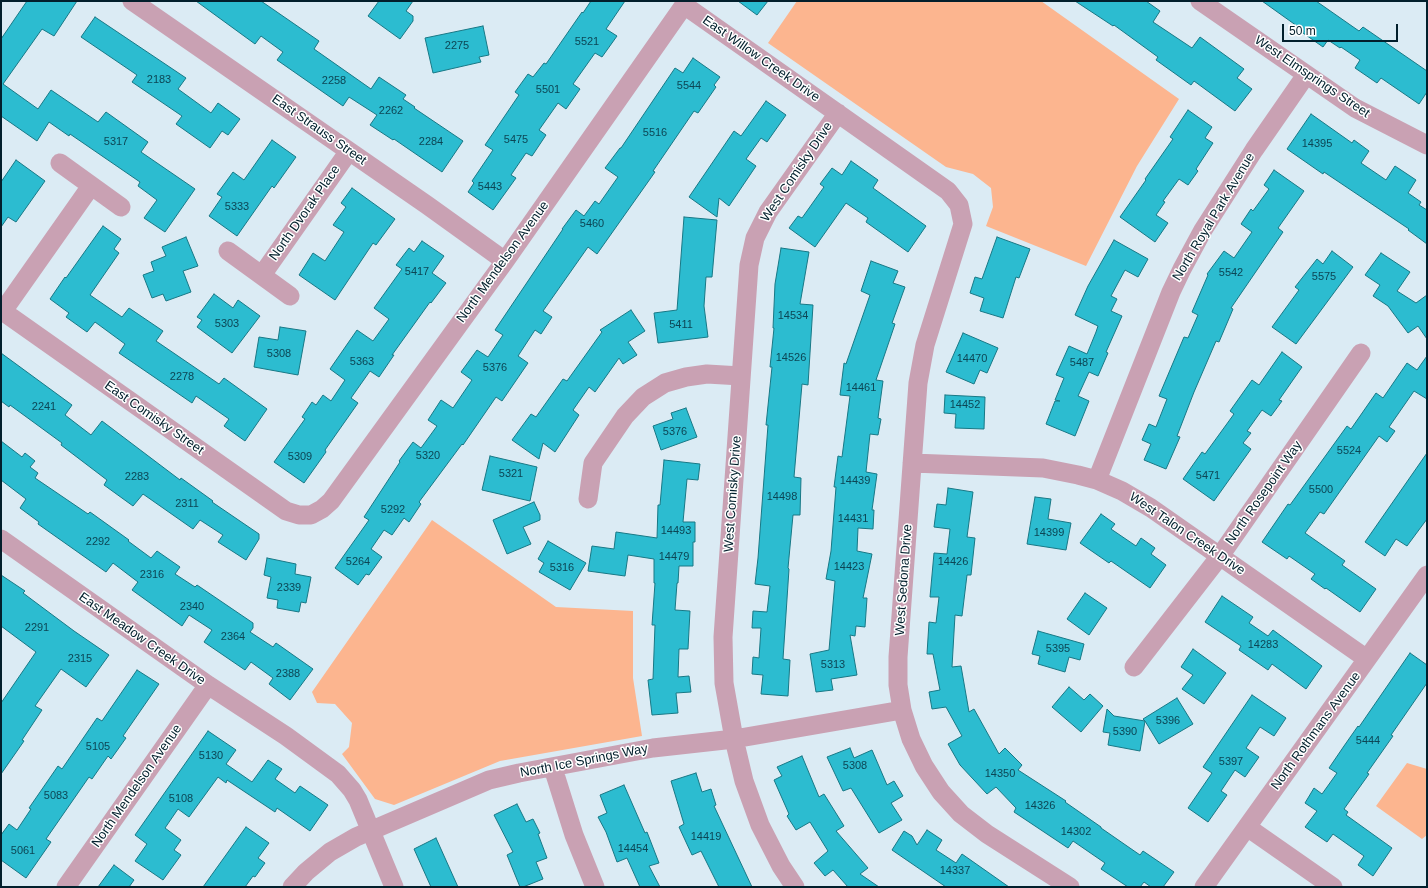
<!DOCTYPE html>
<html>
<head>
<meta charset="utf-8">
<style>
	body { margin:0 }
	#map { position:relative; width:1428px; height:888px; overflow:hidden; background:#dbebf4; font-family:Arial,sans-serif }
	canvas { display:block }
	.frame { position:absolute; inset:0; border:2px solid #021f2c; pointer-events:none }
	.scale { position:absolute; left:1282px; top:24px; width:116px; height:18px; box-sizing:border-box; border:2px solid #021f2c; border-top:0; padding-left:5px; font-size:12px; line-height:14px; white-space:nowrap; color:#021f2c; -webkit-text-stroke:3px #fff; paint-order:stroke }
</style>
</head>
<body>
<div id="map">
<canvas width="1428" height="888"></canvas>
<div class="frame"></div>
<div class="scale">50 m</div>
</div>
<script>
const g = document.querySelector('canvas').getContext('2d');
g.lineJoin = 'round';
function fillPath(path, color) {
  g.fillStyle = color;
  g.fill(path, 'evenodd');
}
function poly(rows) {
  const path = new Path2D();
  for (const r of rows) {
    path.moveTo(r[0], r[1]);
    for (let i = 2; i < r.length; i += 2) path.lineTo(r[i], r[i + 1]);
  }
  return path;
}
function trace(path, color, width, dash) {
  g.strokeStyle = color;
  g.lineWidth = width;
  g.lineCap = dash ? 'butt' : 'round';
  g.setLineDash(dash || []);
  g.stroke(path);
}
function drawText(font, color, halo, rows, align = 'center') {
  g.font = font + ' Arial,sans-serif';
  g.lineWidth = 3;
  g.setLineDash([]);
  g.textBaseline = 'middle';
  g.strokeStyle = halo;
  g.fillStyle = color;
  for (const [text, x, y, turn = 0] of rows) {
    g.save();
    g.translate(x, y);
    g.rotate((+turn || 0) * Math.PI / 180);
    g.textAlign = isNaN(turn) ? turn : align;
    if (halo) g.strokeText(text, 0, 0);
    g.fillText(text, 0, 0);
    g.restore();
  }
}
fillPath(poly([
	[797,1,1041,1,1179,99,1137,166,1086,266,986,226,993,207,991,188,973,174,946,167,768,43],
	[432,520,556,607,633,611,633,678,642,736,500,761,394,805,375,799,342,754,349,747,352,723,335,704,317,703,312,692],
	[1407,763,1427,769,1427,835,1422,839,1376,806]
]), '#fcb58f');
const building = poly([
	[27,1,77,1,54,36,42,29,3,84,38,109,51,90,98,122,106,112,148,142,141,152,195,189,165,232,144,218,157,200,138,186,140,182,70,134,69,136,49,122,37,141,1,116,1,39,27,1],
	[196,1,261,1,319,41,314,49,371,89,379,77,406,95,403,99,415,107,414,108,463,141,442,172,394,139,393,140,370,125,377,115,349,97,343,106,277,60,283,52,261,36,255,44,196,1],
	[379,1,413,1,406,11,413,16,413,21,400,39,368,16,379,1],
	[591,1,625,1,606,29,617,36,602,57,595,53,573,84,580,89,566,109,558,103,539,130,546,135,532,156,526,153,511,175,516,178,493,210,468,192,474,183,472,181,493,150,485,145,519,95,515,92,528,74,533,77,544,63,546,64,582,12,583,13,591,1],
	[738,1,768,1,757,15,738,1],
	[1075,1,1146,1,1160,11,1153,22,1192,48,1200,37,1244,69,1237,78,1252,89,1235,111,1194,81,1191,85,1156,60,1158,57,1114,25,1113,26,1075,1],
	[1262,1,1316,1,1359,31,1363,27,1427,71,1427,92,1419,104,1381,78,1377,83,1355,68,1360,60,1341,47,1340,48,1328,40,1323,47,1303,33,1304,31,1262,1],
	[95,17,186,78,178,89,211,113,218,103,240,119,228,135,222,131,210,148,176,124,182,116,132,82,137,75,81,37,95,17],
	[483,26,489,55,479,57,481,62,433,73,425,38,483,26],
	[693,58,720,77,714,85,716,87,698,113,694,111,653,171,655,172,597,254,588,247,543,311,552,317,541,334,535,330,518,356,528,363,502,401,496,397,463,445,462,444,419,502,421,504,409,522,404,518,392,535,384,530,371,549,382,557,369,575,366,574,358,585,335,568,369,520,364,517,400,462,399,461,413,442,421,448,437,426,428,420,441,400,453,408,472,380,461,372,477,350,488,357,503,335,495,330,563,229,562,229,576,210,584,216,595,201,599,204,618,177,605,168,620,148,621,148,675,68,683,73,693,58],
	[766,101,786,115,767,142,761,138,746,159,756,166,729,206,719,198,717,217,689,197,734,131,741,136,766,101],
	[1188,110,1212,127,1205,138,1213,143,1196,169,1198,171,1188,185,1179,179,1163,201,1165,202,1156,215,1168,223,1155,242,1120,217,1146,180,1145,179,1173,139,1170,137,1188,110],
	[1311,114,1352,143,1354,140,1369,151,1361,163,1386,180,1395,166,1416,180,1408,193,1421,202,1419,205,1427,210,1427,244,1408,230,1409,229,1324,172,1323,174,1287,149,1311,114],
	[272,140,296,157,274,188,272,186,237,236,209,216,222,197,217,194,233,172,244,180,272,140],
	[16,160,45,181,16,222,8,217,1,227,1,182,16,160],
	[851,161,878,180,873,188,926,226,908,252,866,222,868,218,846,203,815,247,789,228,798,216,802,218,824,187,820,184,832,168,842,175,851,161],
	[1274,170,1304,191,1278,228,1283,232,1231,308,1233,309,1219,342,1216,341,1194,392,1177,436,1180,437,1166,469,1144,460,1151,444,1142,440,1149,424,1156,427,1167,399,1159,396,1184,337,1188,338,1198,315,1192,312,1208,275,1207,274,1224,251,1234,258,1252,232,1241,224,1251,209,1253,211,1269,189,1264,185,1274,170],
	[352,188,395,219,376,245,373,243,335,300,299,275,313,253,325,261,344,232,333,225,346,207,341,203,352,188],
	[684,217,717,220,712,277,706,277,704,306,708,337,658,343,654,313,677,310,684,217],
	[103,226,121,239,114,249,119,253,90,295,122,317,129,308,163,331,156,341,219,384,224,378,267,409,245,441,224,426,229,419,196,396,192,403,119,353,125,344,95,322,87,332,66,317,69,313,50,299,65,277,66,278,103,226],
	[186,237,198,266,183,271,191,292,166,301,163,294,152,298,143,275,154,271,151,262,166,256,162,247,186,237],
	[997,237,1030,249,1019,278,1016,277,1003,318,980,311,984,298,970,293,975,277,982,279,997,237],
	[1114,240,1148,259,1138,277,1125,270,1111,296,1117,299,1111,311,1122,316,1106,352,1108,353,1098,376,1089,372,1078,396,1089,401,1075,436,1046,424,1055,401,1060,401,1055,400,1064,378,1056,375,1069,346,1087,354,1096,332,1098,326,1075,315,1088,286,1114,240],
	[422,241,444,256,432,273,446,283,431,303,430,302,392,355,394,355,379,377,370,371,351,398,358,403,325,450,326,452,304,483,274,462,305,419,302,417,312,402,316,405,323,395,331,401,345,380,330,369,357,330,373,341,389,319,374,308,402,269,396,265,409,248,414,252,422,241],
	[781,248,809,252,800,304,813,305,808,385,802,384,794,477,801,478,800,515,793,515,788,568,789,569,783,659,790,660,788,696,761,694,763,675,752,674,753,657,759,658,761,628,752,628,753,611,767,612,770,586,755,584,758,558,768,425,766,425,772,367,770,367,774,328,773,328,775,284,781,248],
	[1332,251,1353,267,1296,344,1272,327,1299,290,1295,287,1317,259,1323,264,1332,251],
	[1381,253,1410,272,1397,291,1416,303,1427,295,1427,339,1418,326,1408,333,1388,306,1373,296,1380,285,1365,275,1381,253],
	[871,261,898,271,893,283,905,287,892,323,895,324,876,380,883,381,878,418,881,419,878,435,870,434,866,472,877,474,872,510,874,510,873,529,858,528,857,551,872,554,863,598,867,598,865,627,856,626,855,636,850,635,857,675,831,679,833,690,816,692,810,654,829,650,835,581,826,579,831,551,836,487,834,487,838,456,842,457,850,396,840,395,844,363,846,364,870,295,861,291,871,261],
	[214,294,233,308,238,300,260,316,232,353,197,327,202,320,197,317,214,294],
	[631,310,645,331,628,342,637,355,623,364,619,358,595,392,589,387,573,410,579,415,555,452,543,443,539,459,512,440,531,414,536,417,563,379,567,381,602,332,600,330,631,310],
	[280,327,306,331,298,375,254,367,259,337,278,340,280,327],
	[963,333,998,348,987,373,980,370,974,384,946,372,963,333],
	[1282,352,1302,367,1279,400,1282,401,1271,416,1262,410,1247,431,1251,433,1243,443,1251,449,1214,501,1183,479,1202,452,1205,454,1234,414,1230,411,1252,380,1259,385,1282,352],
	[1,353,72,405,65,415,91,435,102,421,180,480,181,478,213,501,212,502,259,534,259,539,246,560,218,542,223,535,200,520,193,529,143,494,133,506,104,485,107,480,61,445,62,443,10,405,9,407,1,401,1,353],
	[1427,356,1427,399,1414,391,1389,427,1395,431,1387,442,1379,436,1324,514,1320,512,1305,533,1345,561,1342,565,1376,589,1360,612,1326,588,1325,589,1311,579,1315,574,1289,556,1287,559,1262,542,1288,504,1290,505,1347,426,1351,429,1376,393,1383,398,1407,363,1417,370,1427,356],
	[945,395,985,397,984,429,955,428,956,414,944,413,945,395],
	[686,408,697,437,661,450,653,426,673,419,671,413,686,408],
	[1,441,22,457,25,453,35,461,30,467,38,473,35,478,88,514,90,512,129,540,128,541,151,558,157,551,180,567,175,574,195,587,197,585,253,623,253,628,250,632,273,647,276,643,313,669,290,700,269,684,273,678,251,662,245,670,204,642,212,630,189,615,182,626,132,590,138,582,113,563,106,572,38,524,39,522,20,508,26,499,1,480,1,441],
	[1427,453,1427,519,1407,546,1396,539,1385,556,1365,542,1427,453],
	[490,456,537,467,530,501,482,490,490,456],
	[664,460,700,464,698,480,687,479,683,522,695,522,695,542,693,542,693,566,679,566,678,583,677,583,675,610,690,611,688,649,679,649,678,677,689,676,691,692,676,693,678,713,652,715,648,680,653,679,655,625,652,625,655,583,654,583,654,559,628,555,625,576,588,571,592,546,614,549,616,532,657,538,658,505,660,505,664,460],
	[948,488,973,492,967,537,975,538,971,575,967,575,962,616,955,615,952,667,961,666,969,712,974,709,999,754,1005,748,1022,765,1018,770,1066,801,1065,802,1101,827,1101,828,1140,855,1143,851,1174,872,1163,887,1151,887,1144,882,1140,887,1128,887,1101,869,1105,863,1073,841,1068,848,1014,812,1016,808,996,787,987,794,960,765,948,744,962,736,946,707,932,709,929,692,940,690,933,654,927,654,929,622,936,623,939,597,930,597,934,553,947,554,950,529,934,527,937,504,946,505,948,488],
	[1035,497,1051,499,1048,519,1071,523,1066,550,1027,544,1035,497],
	[534,502,540,515,540,520,523,527,531,544,507,554,493,520,534,502],
	[1101,514,1115,524,1111,529,1136,546,1141,538,1155,548,1151,554,1166,565,1150,588,1111,561,1109,563,1080,543,1101,514],
	[548,541,586,563,570,590,539,572,544,563,538,559,548,541],
	[267,558,296,564,295,574,311,577,306,603,301,602,299,612,277,608,278,600,267,598,271,577,264,575,267,558],
	[1,575,25,591,23,593,74,631,109,655,86,687,61,669,35,706,42,710,22,740,24,741,1,774,1,703,36,652,1,626,1,575],
	[1085,593,1107,608,1089,635,1067,619,1085,593],
	[1222,596,1253,617,1249,623,1268,636,1273,630,1322,666,1306,689,1272,664,1268,670,1239,650,1241,646,1205,622,1222,596],
	[1038,631,1084,644,1080,660,1069,657,1065,672,1038,664,1040,656,1032,654,1038,631],
	[1193,649,1226,673,1204,704,1182,689,1193,675,1181,667,1193,649],
	[1410,653,1427,665,1427,683,1391,735,1393,736,1367,773,1369,774,1344,809,1348,812,1346,815,1392,848,1373,876,1358,865,1364,856,1333,834,1327,842,1305,827,1317,811,1305,803,1314,788,1322,794,1337,773,1329,768,1344,746,1358,726,1359,727,1410,653],
	[137,670,159,684,123,736,126,738,111,759,108,756,92,779,89,777,46,839,51,842,26,878,1,860,1,835,9,824,17,830,31,809,29,808,58,766,62,769,97,718,102,721,137,670],
	[1069,687,1084,700,1090,694,1103,706,1081,732,1052,707,1069,687],
	[1252,695,1286,718,1274,736,1260,727,1246,748,1259,757,1245,777,1235,770,1221,791,1227,795,1208,822,1188,808,1212,773,1203,767,1252,695],
	[1177,698,1193,724,1159,744,1145,721,1140,751,1108,745,1110,733,1103,732,1107,709,1114,716,1145,721,1143,719,1177,698],
	[208,731,236,750,226,764,252,782,268,760,282,769,275,779,295,793,300,786,328,805,310,831,277,808,275,812,227,780,226,783,218,777,189,817,178,809,165,828,181,840,174,850,181,855,163,880,135,861,147,844,135,835,208,731],
	[850,748,854,758,872,750,887,785,894,781,903,796,891,803,902,820,879,833,851,788,843,791,827,757,850,748],
	[802,756,819,797,824,794,844,826,836,831,868,868,860,874,879,887,848,887,833,870,825,876,814,863,828,851,810,822,796,830,787,816,789,814,774,780,782,776,777,767,802,756],
	[696,773,702,792,711,789,716,805,714,806,752,887,719,887,701,851,692,855,679,827,684,824,671,781,696,773],
	[624,785,645,833,647,832,659,863,649,866,660,887,640,887,627,858,617,862,606,832,598,817,607,813,600,795,624,785],
	[517,804,526,822,533,819,540,833,538,834,547,858,536,862,543,879,523,887,520,887,507,855,513,852,494,815,517,804],
	[246,827,269,843,258,858,265,863,255,877,253,876,245,887,203,887,246,827],
	[927,830,942,840,936,850,956,863,962,854,1009,887,946,887,892,850,904,831,912,836,917,845,927,830],
	[436,838,458,887,431,887,414,849,436,838],
	[114,865,134,880,129,887,98,887,114,865]
]);
fillPath(building, '#2cbcd0');
trace(building, '#187885', 1);
trace(poly([
	[132,1,427,205,505,261],
	[1200,1,1355,108,1427,145],
	[684,5,948,191,959,205,963,224,925,345,918,383,898,657,898,685,902,710,911,739,924,766,941,792,961,814,987,834,1070,887],
	[60,163,121,207],
	[228,251,290,296],
	[262,275,349,151],
	[1,310,286,511,299,515,311,515,322,509,331,501,505,261,687,1],
	[3,311,91,186],
	[912,463,1043,468,1078,475,1097,480,1122,491,1151,508,1367,659],
	[1097,480,1171,292,1182,269,1203,230,1254,150,1306,75],
	[588,499,593,463,625,416,643,397,665,383,686,377,707,374,741,376],
	[1,539,208,685,286,736,338,774,352,790,358,800,394,887],
	[1134,667,1220,556,1361,353],
	[553,768,574,835,595,887],
	[1247,827,1333,887],
	[66,887,208,685],
	[292,887,306,872,330,852,356,837,489,780,519,773,653,748,734,739,902,710],
	[795,887,781,866,760,825,744,781,734,739,724,683,723,637,749,265,755,238,768,212,838,113],
	[1204,887,1427,575]
]), '#c9a1b3', 19);
drawText('11px', '#0c4655', null, [
	["5521",587,42],
	["2275",457,46],
	["2183",159,80],
	["2258",334,81],
	["5544",689,86],
	["5501",548,90],
	["2262",391,111],
	["5516",655,133],
	["5475",516,140],
	["5317",116,142],
	["2284",431,142],
	["14395",1317,144],
	["5443",490,187],
	["5333",237,207],
	["5460",592,224],
	["5417",417,272],
	["5542",1231,273],
	["5575",1324,277],
	["14534",793,316],
	["5303",227,324],
	["5411",681,325],
	["5308",279,354],
	["14526",791,358],
	["14470",972,359],
	["5363",362,362],
	["5487",1082,363],
	["5376",495,368],
	["2278",182,377],
	["14461",861,388],
	["14452",965,405],
	["2241",44,407],
	["5376",675,432],
	["5524",1349,451],
	["5320",428,456],
	["5309",300,457],
	["5321",511,474],
	["5471",1208,476],
	["2283",137,477],
	["14439",855,481],
	["5500",1321,490],
	["14498",782,497],
	["2311",187,504],
	["5292",393,510],
	["14431",853,519],
	["14493",676,531],
	["14399",1049,533],
	["2292",98,542],
	["14479",674,557],
	["5264",358,562],
	["14426",953,562],
	["14423",849,567],
	["5316",562,568],
	["2316",152,575],
	["2339",289,588],
	["2340",192,607],
	["2291",37,628],
	["2364",233,637],
	["14283",1263,645],
	["5395",1058,649],
	["2315",80,659],
	["5313",833,665],
	["2388",288,674],
	["5396",1168,721],
	["5390",1125,732],
	["5444",1368,741],
	["5105",98,747],
	["5130",211,756],
	["5397",1231,762],
	["5308",855,766],
	["14350",1000,774],
	["5083",56,796],
	["5108",181,799],
	["14326",1040,806],
	["14302",1076,832],
	["14419",706,837],
	["14454",633,849],
	["5061",23,851],
	["14337",955,871]
]);
drawText('13px', '#021f2c', '#fff', [
	["East Willow Creek Drive",761,59,35],
	["West Elmsprings Street",1312,77,34],
	["East Strauss Street",319,130,35],
	["West Comisky Drive",797,172,-56],
	["North Dvorak Place",305,213,-55],
	["North Royal Park Avenue",1214,217,-59],
	["North Mendelson Avenue",503,262,-54],
	["East Comisky Street",154,418,35],
	["North Rosepoint Way",1264,493,-55],
	["West Comisky Drive",733,494,-86],
	["West Talon Creek Drive",1187,534,34],
	["West Sedona Drive",904,580,-86],
	["East Meadow Creek Drive",142,639,35],
	["North Rothmans Avenue",1316,731,-54],
	["North Ice Springs Way",584,761,-11],
	["North Mendelson Avenue",137,786,-55]
]);
</script>
</body>
</html>
